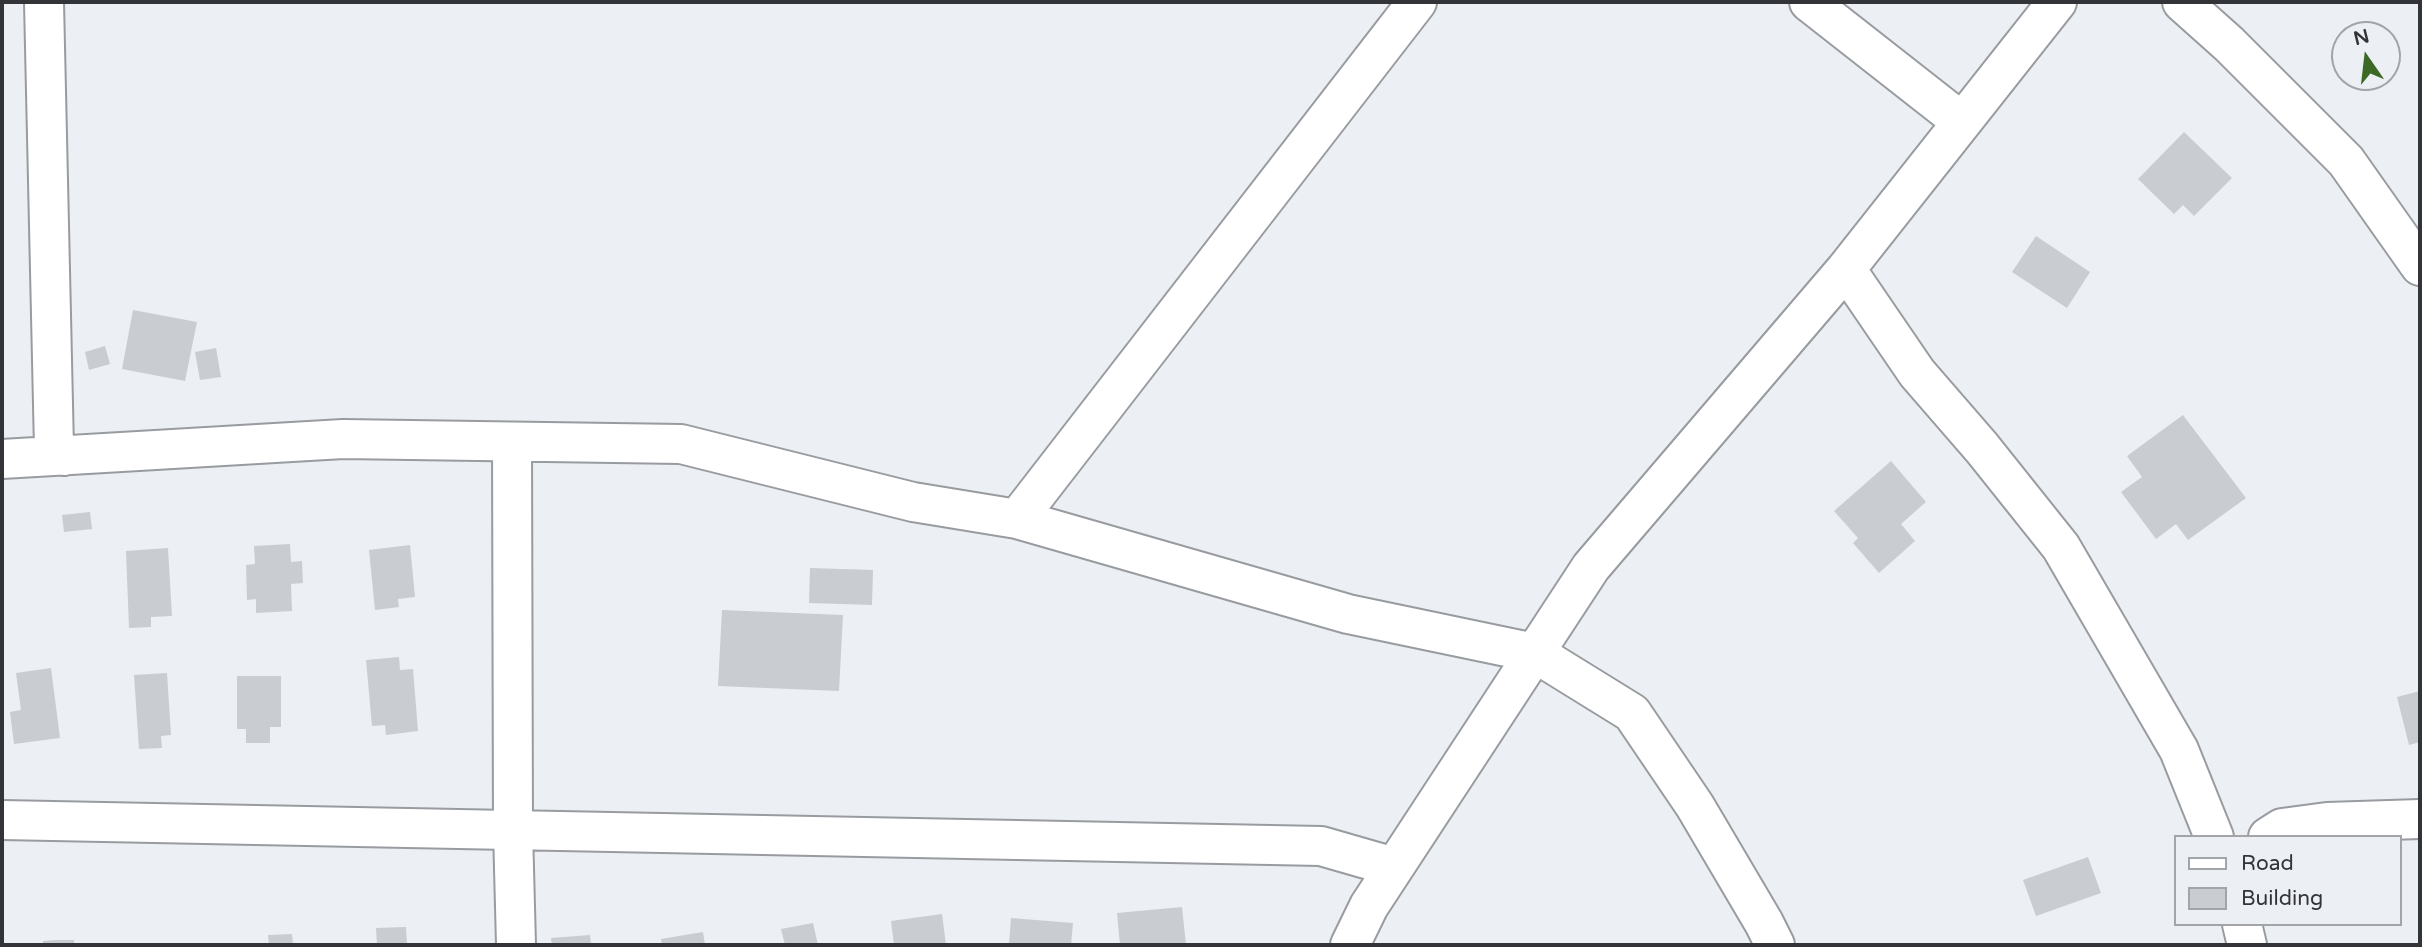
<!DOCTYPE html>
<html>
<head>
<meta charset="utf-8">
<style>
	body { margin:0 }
	#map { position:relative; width:2422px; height:947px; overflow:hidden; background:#eceff4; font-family:"Varela Round",sans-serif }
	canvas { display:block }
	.frame { position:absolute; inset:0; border:4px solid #333437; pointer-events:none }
	.legend { position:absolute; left:2174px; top:835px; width:228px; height:91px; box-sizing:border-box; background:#eceff4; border:2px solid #a2a4a8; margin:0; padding:9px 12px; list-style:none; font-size:21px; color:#333437 }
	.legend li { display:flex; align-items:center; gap:14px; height:35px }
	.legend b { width:35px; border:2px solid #a2a4a8 }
	.north { position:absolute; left:2331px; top:21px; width:70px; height:70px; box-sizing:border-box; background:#eceff4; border:2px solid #a2a4a8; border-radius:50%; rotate:346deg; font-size:19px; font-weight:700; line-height:28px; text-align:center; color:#333437 }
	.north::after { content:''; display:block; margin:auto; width:24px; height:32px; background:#3d6927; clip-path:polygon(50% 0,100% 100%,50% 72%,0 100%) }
</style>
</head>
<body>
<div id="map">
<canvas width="2422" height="947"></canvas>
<div class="frame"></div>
<ul class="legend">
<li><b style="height:9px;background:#fff"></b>Road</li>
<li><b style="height:19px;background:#c9ccd1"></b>Building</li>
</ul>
<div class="north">N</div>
</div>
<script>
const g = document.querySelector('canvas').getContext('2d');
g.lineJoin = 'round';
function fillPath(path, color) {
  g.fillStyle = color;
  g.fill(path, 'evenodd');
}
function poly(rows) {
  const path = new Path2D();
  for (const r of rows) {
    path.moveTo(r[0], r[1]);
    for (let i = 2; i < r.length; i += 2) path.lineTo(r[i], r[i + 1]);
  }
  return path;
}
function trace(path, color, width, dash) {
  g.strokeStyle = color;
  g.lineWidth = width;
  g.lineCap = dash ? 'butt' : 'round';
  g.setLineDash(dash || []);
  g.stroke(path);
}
fillPath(poly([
	[2184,132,2232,178,2194,216,2183,205,2174,214,2138,179],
	[2036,236,2090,272,2067,308,2012,272],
	[133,310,197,322,185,381,122,369],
	[105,346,110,364,89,370,85,352],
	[216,348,221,377,200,380,195,352],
	[2183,415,2246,498,2188,540,2176,524,2156,539,2121,492,2142,477,2127,456],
	[1891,461,1926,502,1901,524,1915,541,1879,573,1853,543,1858,538,1834,511],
	[90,512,92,529,64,532,62,515],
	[290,544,291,562,302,561,303,583,291,584,292,611,256,613,256,599,247,600,246,565,255,564,254,546],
	[410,545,415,597,398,599,399,607,375,610,369,550],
	[168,548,172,616,151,617,151,627,129,628,126,551],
	[810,568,873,570,872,605,809,603],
	[722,610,843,615,839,691,718,686],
	[399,657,400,670,413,669,418,731,386,735,385,725,372,726,366,660],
	[51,668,60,738,14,744,10,712,21,710,16,673],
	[167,673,171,735,161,736,162,748,139,749,134,675],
	[237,676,281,676,281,727,270,727,270,743,246,743,246,729,237,729],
	[2420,691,2420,742,2409,745,2397,697],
	[2088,857,2101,893,2036,916,2023,880],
	[1182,907,1186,945,1120,945,1117,913],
	[942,914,946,945,894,945,891,921],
	[1011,918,1073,923,1071,945,1009,945],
	[813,923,818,945,785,945,781,929],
	[406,927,407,945,377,945,376,928],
	[703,932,705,945,662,945,661,939],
	[292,934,293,945,269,945,268,935],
	[590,935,591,945,552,945,551,938],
	[55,940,74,940,74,945,43,945,43,941]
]), '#c9ccd1');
const minor = poly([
	[44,2,54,449,64,456],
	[1809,2,1962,122],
	[2182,2,2229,44,2346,161,2420,266],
	[1846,269,1917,373,1982,448,2061,547,2179,750,2214,837],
	[512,442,513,830,516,945],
	[2,459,343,439,681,444,913,502,1017,519,1348,614,1535,653,1632,713,1695,806,1764,923,1775,945],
	[1017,519,1417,2],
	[2,820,1321,846,1394,867],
	[2268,837,2282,828,2327,822,2420,819],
	[2242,924,2247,945],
	[1350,945,1369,906,1591,567,1846,269,2057,2]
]);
trace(minor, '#989b9f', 42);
trace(minor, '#fff', 38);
</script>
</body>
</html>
